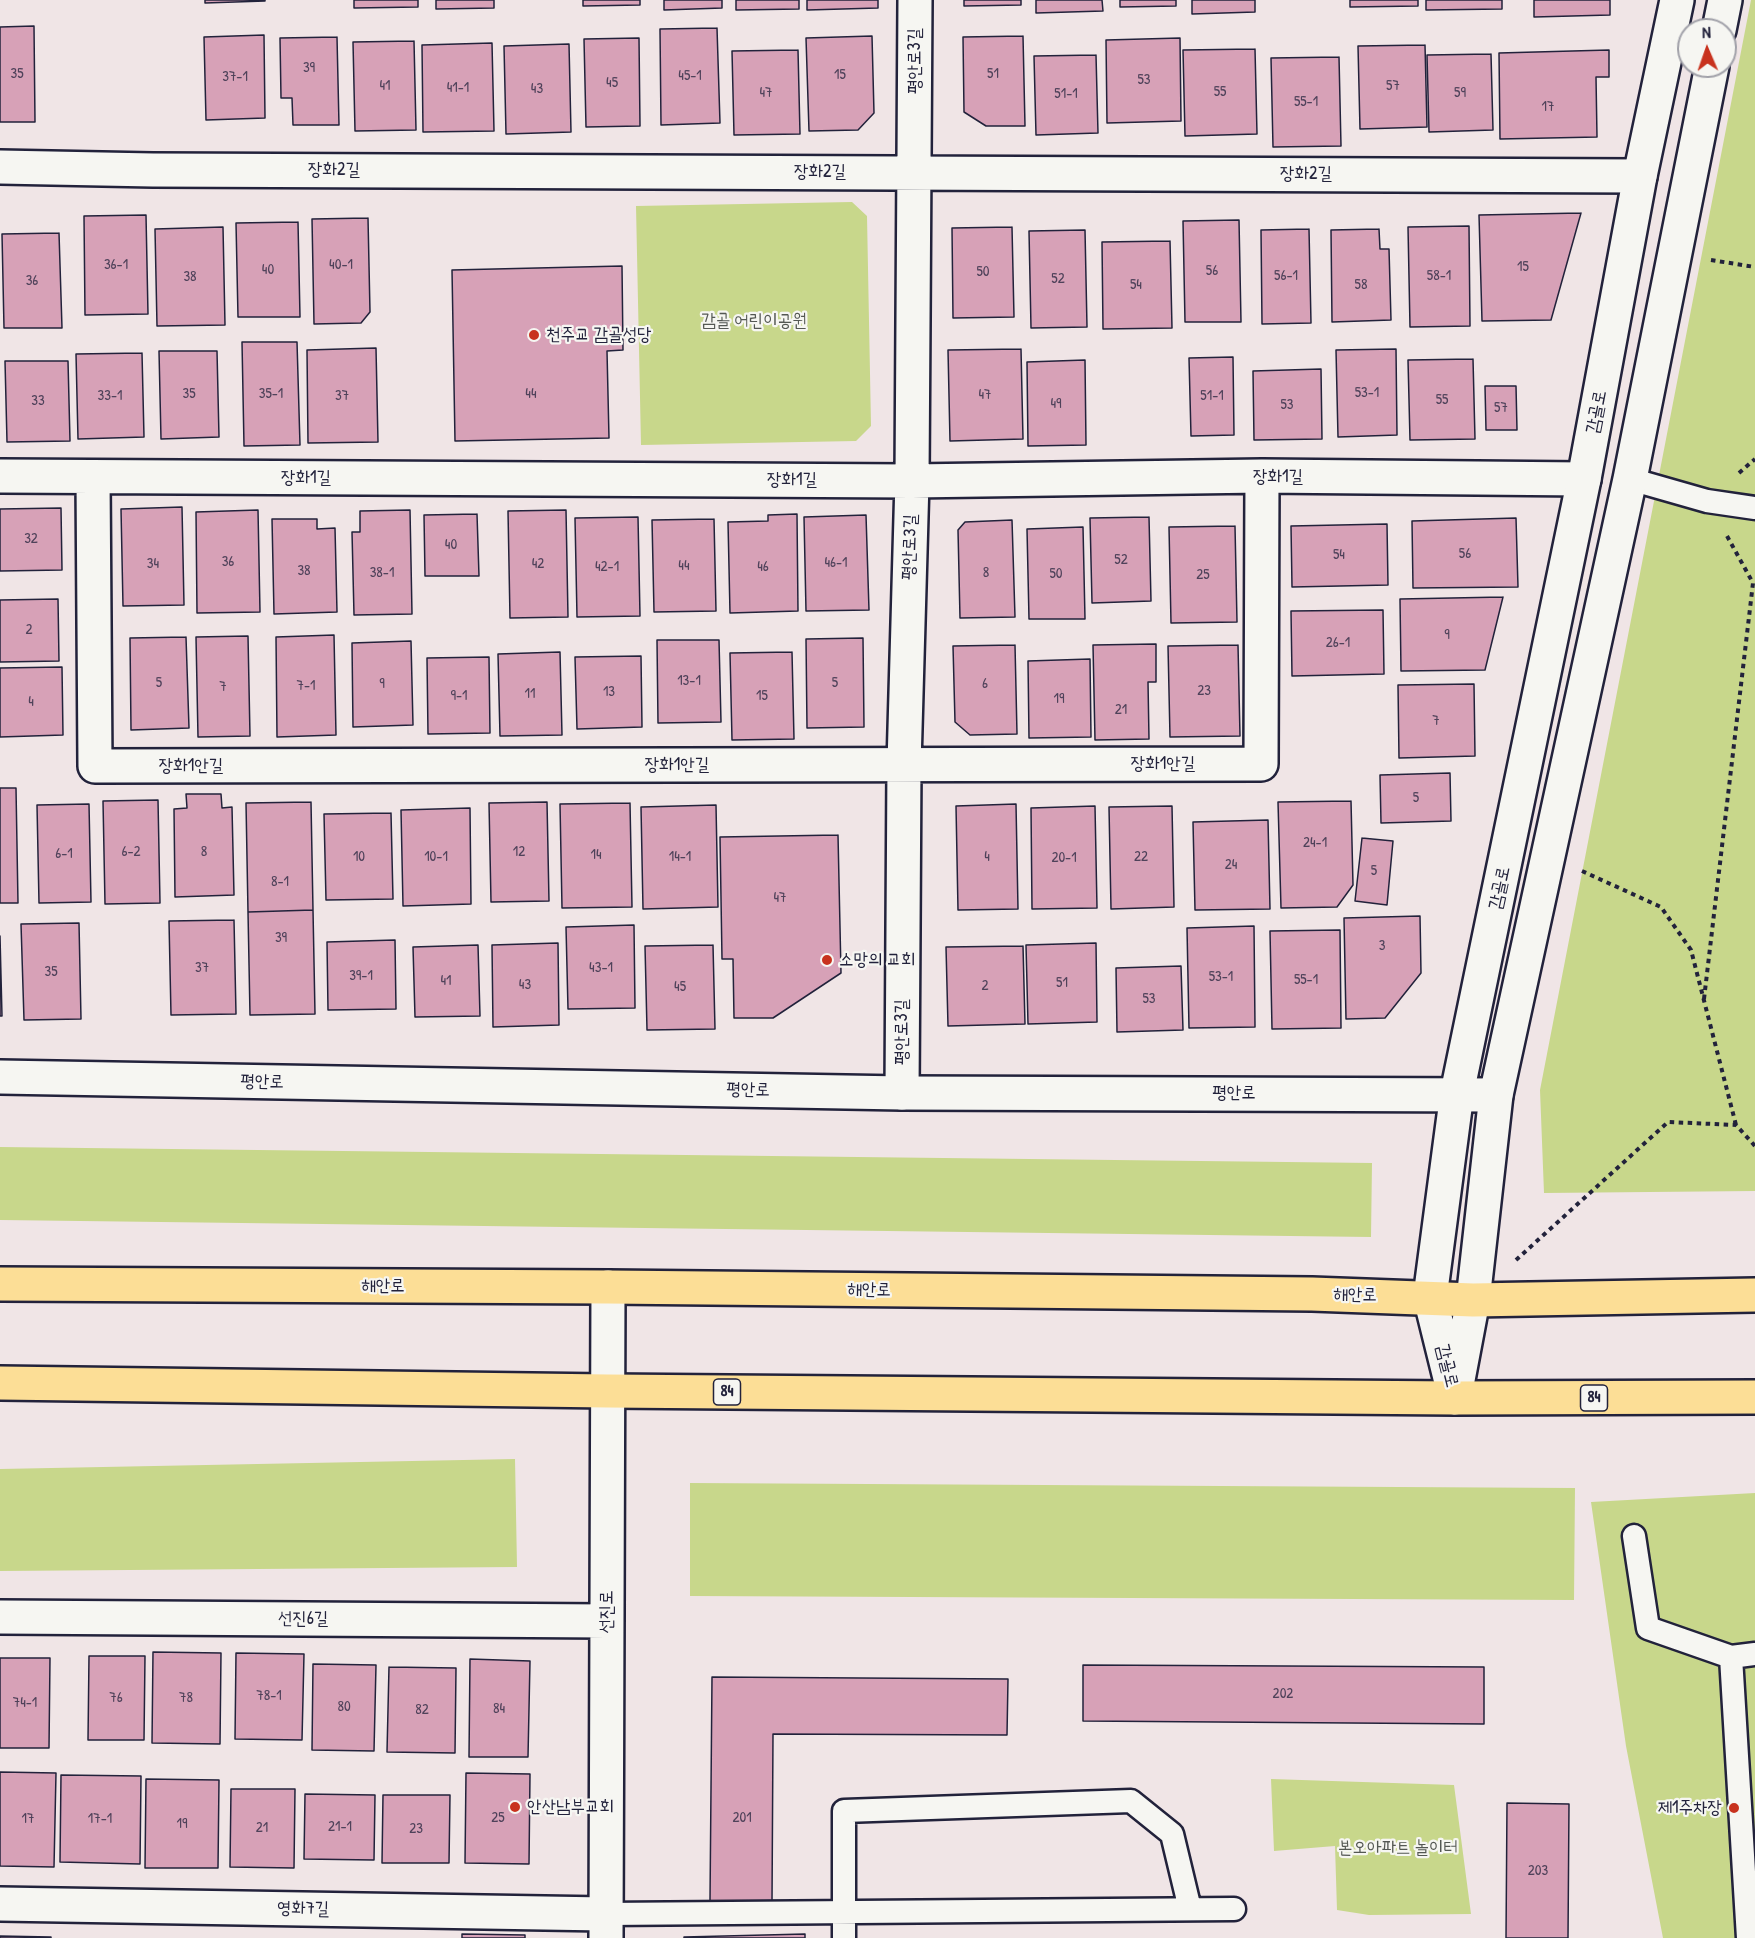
<!DOCTYPE html>
<html>
<head>
<meta charset="utf-8">
<style>
	body { margin:0 }
	#map { position:relative; width:1755px; height:1938px; overflow:hidden; background:#f0e5e6; font-family:"Patrick Hand",sans-serif }
	canvas { display:block }
	.north { position:absolute; left:1677px; top:18px; width:60px; height:60px; box-sizing:border-box; background:#f6f6f2; border:2px solid #a1a1a9; border-radius:50%; rotate:358deg; font-size:16px; font-weight:700; line-height:24px; text-align:center; color:#22223b }
	.north::after { content:''; display:block; margin:auto; width:21px; height:27px; background:#c8321e; clip-path:polygon(50% 0,100% 100%,50% 72%,0 100%) }
</style>
</head>
<body>
<div id="map">
<canvas width="1755" height="1938"></canvas>
<div class="north">N</div>
</div>
<script>
const g = document.querySelector('canvas').getContext('2d');
g.lineJoin = 'round';
function fillPath(path, color) {
  g.fillStyle = color;
  g.fill(path, 'evenodd');
}
function poly(rows) {
  const path = new Path2D();
  for (const r of rows) {
    path.moveTo(r[0], r[1]);
    for (let i = 2; i < r.length; i += 2) path.lineTo(r[i], r[i + 1]);
  }
  return path;
}
function trace(path, color, width, dash) {
  g.strokeStyle = color;
  g.lineWidth = width;
  g.lineCap = dash ? 'butt' : 'round';
  g.setLineDash(dash || []);
  g.stroke(path);
}
function drawText(font, color, halo, rows, align = 'center') {
  g.font = font + ' "Patrick Hand","Poor Story",sans-serif';
  g.lineWidth = 4.5;
  g.setLineDash([]);
  g.textBaseline = 'middle';
  g.strokeStyle = halo;
  g.fillStyle = color;
  for (const [text, x, y, turn = 0] of rows) {
    g.save();
    g.translate(x, y);
    g.rotate((+turn || 0) * Math.PI / 180);
    g.textAlign = isNaN(turn) ? turn : align;
    if (halo) g.strokeText(text, 0, 0);
    g.fillText(text, 0, 0);
    g.restore();
  }
}
fillPath(poly([
	[1751,0,1755,0,1755,1191,1544,1193,1540,1090],
	[852,202,867,216,871,426,856,441,641,445,636,206],
	[0,1147,1372,1163,1371,1237,0,1220],
	[515,1459,517,1567,0,1571,0,1469],
	[690,1483,1575,1488,1574,1600,690,1596],
	[1755,1493,1755,1938,1663,1938,1626,1746,1591,1502],
	[1271,1779,1454,1785,1471,1914,1369,1915,1337,1910,1335,1846,1274,1851]
]), '#c8d78b');
const building = poly([
	[205,0,265,0,265,1,205,3,205,0],
	[354,0,418,0,418,7,354,8,354,0],
	[436,0,494,0,494,8,436,9,436,0],
	[583,0,640,0,640,5,583,6,583,0],
	[664,0,722,0,722,8,664,10,664,0],
	[736,0,799,0,799,9,736,10,736,0],
	[807,0,878,0,878,8,807,10,807,0],
	[964,0,1021,0,1021,5,964,6,964,0],
	[1036,0,1102,0,1103,11,1036,13,1036,0],
	[1120,0,1176,0,1176,6,1120,7,1120,0],
	[1192,0,1255,0,1255,12,1192,14,1192,0],
	[1350,0,1418,0,1418,6,1350,7,1350,0],
	[1426,0,1502,0,1502,9,1426,10,1426,0],
	[1534,0,1610,0,1610,15,1534,17,1534,0],
	[34,26,35,122,0,122,0,27,34,26],
	[717,28,720,123,661,125,660,29,717,28],
	[264,35,265,118,206,120,204,37,264,35],
	[872,36,874,113,858,130,809,131,806,38,872,36],
	[1023,36,1025,126,986,126,964,112,963,37,1023,36],
	[337,37,339,125,293,125,292,98,281,98,280,38,337,37],
	[639,38,640,126,586,127,584,39,639,38],
	[1180,38,1181,121,1107,123,1106,40,1180,38],
	[414,41,416,130,355,131,353,42,414,41],
	[492,43,494,131,423,132,422,45,492,43],
	[569,44,571,132,506,134,504,46,569,44],
	[1425,45,1427,127,1360,129,1358,46,1425,45],
	[1255,49,1257,134,1185,136,1183,50,1255,49],
	[798,50,800,134,734,135,732,51,798,50],
	[1609,50,1609,77,1596,77,1597,137,1500,139,1499,53,1609,50],
	[1491,54,1493,130,1429,132,1427,55,1491,54],
	[1096,55,1098,133,1036,135,1034,56,1096,55],
	[1339,57,1341,146,1273,147,1271,58,1339,57],
	[1581,213,1551,320,1482,321,1479,215,1581,213],
	[146,215,148,314,85,315,84,216,146,215],
	[368,218,370,312,361,323,314,324,312,219,368,218],
	[1239,220,1241,322,1185,322,1183,221,1239,220],
	[298,222,300,317,238,317,236,223,298,222],
	[1469,226,1470,326,1410,327,1408,227,1469,226],
	[223,227,225,325,157,326,155,229,223,227],
	[1012,227,1014,317,953,318,952,228,1012,227],
	[1309,229,1311,323,1262,324,1261,230,1309,229],
	[1379,229,1380,249,1389,249,1391,320,1332,322,1331,230,1379,229],
	[1085,230,1087,327,1031,328,1029,231,1085,230],
	[59,233,62,328,4,328,2,234,59,233],
	[1170,241,1172,328,1103,329,1102,242,1170,241],
	[622,266,623,350,607,351,609,438,455,441,452,270,622,266],
	[242,342,297,342,300,445,244,446,242,342],
	[376,348,378,442,308,443,307,350,376,348],
	[1021,349,1023,439,950,441,948,350,1021,349],
	[1396,349,1397,435,1338,437,1336,350,1396,349],
	[159,351,217,351,219,437,161,439,159,351],
	[142,353,144,437,78,439,76,354,142,353],
	[1233,357,1234,435,1191,436,1189,358,1233,357],
	[1473,359,1475,439,1410,440,1408,360,1473,359],
	[1085,360,1086,445,1028,446,1027,362,1085,360],
	[5,361,68,361,70,441,7,442,5,361],
	[1321,369,1322,439,1254,440,1253,371,1321,369],
	[1485,386,1516,386,1517,430,1486,430,1485,386],
	[182,507,184,605,123,606,121,509,182,507],
	[61,508,62,570,0,571,0,509,61,508],
	[258,510,260,612,197,613,196,512,258,510],
	[410,510,412,614,354,615,352,532,360,532,360,511,410,510],
	[566,510,568,617,510,618,508,511,566,510],
	[477,514,479,576,425,576,424,515,477,514],
	[797,514,798,611,730,613,728,522,768,521,768,515,797,514],
	[866,515,869,610,806,611,804,517,866,515],
	[638,517,640,616,577,617,575,518,638,517],
	[1149,517,1151,601,1092,603,1090,518,1149,517],
	[1516,518,1518,587,1413,588,1412,521,1516,518],
	[272,519,317,519,317,529,335,528,337,612,274,614,272,519],
	[714,519,716,611,654,612,652,520,714,519],
	[1012,520,1015,617,960,618,958,530,965,522,1012,520],
	[1387,524,1388,585,1292,587,1291,526,1387,524],
	[1235,526,1237,622,1171,623,1169,527,1235,526],
	[1083,527,1085,619,1029,619,1027,529,1083,527],
	[1503,597,1485,670,1401,671,1400,599,1503,597],
	[58,599,59,661,0,662,0,600,58,599],
	[1383,610,1384,674,1292,676,1291,611,1383,610],
	[334,635,336,735,277,737,276,637,334,635],
	[248,636,250,736,198,737,196,637,248,636],
	[186,637,189,728,131,730,130,638,186,637],
	[863,638,864,727,807,728,806,639,863,638],
	[657,640,719,640,721,722,658,723,657,640],
	[411,641,413,725,353,727,352,643,411,641],
	[1156,644,1156,682,1148,682,1149,739,1095,740,1093,645,1156,644],
	[1015,645,1017,734,970,735,955,722,953,646,1015,645],
	[1238,645,1240,736,1170,737,1168,646,1238,645],
	[560,652,562,735,500,736,498,654,560,652],
	[792,652,794,739,732,740,730,653,792,652],
	[641,656,642,727,577,729,575,657,641,656],
	[489,657,490,733,428,734,427,658,489,657],
	[1090,659,1091,737,1029,738,1028,661,1090,659],
	[62,667,63,735,0,737,0,668,62,667],
	[1474,684,1475,756,1399,758,1398,685,1474,684],
	[1450,773,1451,821,1381,823,1380,775,1450,773],
	[0,788,16,788,18,903,0,903,0,788],
	[186,794,221,794,222,808,232,807,234,895,175,897,174,809,187,808,186,794],
	[158,800,160,903,105,904,103,801,158,800],
	[1351,801,1353,885,1337,907,1281,908,1278,802,1351,801],
	[311,802,313,910,248,912,246,803,311,802],
	[547,802,549,901,491,902,489,803,547,802],
	[630,803,632,907,562,908,560,804,630,803],
	[89,804,91,902,39,903,37,805,89,804],
	[1016,804,1018,909,958,910,956,806,1016,804],
	[716,805,718,907,643,909,641,807,716,805],
	[1095,806,1097,908,1032,909,1031,808,1095,806],
	[1172,806,1174,907,1111,909,1109,807,1172,806],
	[470,808,471,904,403,906,401,810,470,808],
	[391,813,393,899,326,900,324,814,391,813],
	[1268,820,1270,909,1195,910,1193,822,1268,820],
	[838,835,841,973,773,1018,734,1018,733,959,722,959,720,837,838,835],
	[1362,838,1393,841,1387,905,1355,901,1362,838],
	[313,910,315,1014,250,1015,248,912,313,910],
	[1420,916,1421,973,1385,1018,1346,1019,1344,918,1420,916],
	[234,920,236,1014,171,1015,169,921,234,920],
	[79,923,81,1019,24,1020,21,924,79,923],
	[634,925,635,1008,568,1009,566,927,634,925],
	[1254,926,1255,1027,1189,1028,1187,928,1254,926],
	[1340,930,1341,1028,1272,1029,1270,931,1340,930],
	[0,936,2,1016,0,1016,0,936],
	[395,940,396,1009,328,1010,327,942,395,940],
	[558,943,559,1025,493,1027,492,945,558,943],
	[1096,943,1097,1022,1028,1024,1026,945,1096,943],
	[478,945,480,1016,415,1017,413,947,478,945],
	[713,945,715,1029,647,1030,645,946,713,945],
	[1023,946,1025,1024,948,1026,946,947,1023,946],
	[1181,966,1183,1030,1117,1032,1116,968,1181,966],
	[153,1652,221,1653,220,1744,152,1743,153,1652],
	[236,1653,304,1654,302,1740,235,1739,236,1653],
	[89,1656,145,1656,144,1740,88,1740,89,1656],
	[0,1658,50,1658,49,1748,0,1748,0,1658],
	[470,1659,530,1661,528,1757,469,1757,470,1659],
	[313,1664,376,1665,374,1751,312,1750,313,1664],
	[1083,1665,1484,1667,1484,1724,1083,1721,1083,1665],
	[389,1667,456,1668,455,1753,387,1752,389,1667],
	[712,1677,1008,1679,1007,1735,773,1734,772,1902,710,1901,712,1677],
	[0,1772,56,1773,54,1867,0,1866,0,1772],
	[466,1773,530,1774,529,1864,465,1863,466,1773],
	[61,1775,141,1776,140,1864,60,1862,61,1775],
	[146,1779,219,1780,218,1868,145,1868,146,1779],
	[231,1789,295,1789,294,1868,230,1867,231,1789],
	[305,1794,375,1795,374,1860,304,1859,305,1794],
	[383,1795,450,1795,449,1863,382,1863,383,1795],
	[1507,1803,1569,1804,1568,1938,1506,1938,1507,1803],
	[462,1934,525,1935,525,1938,462,1938,462,1934],
	[805,1934,805,1938,684,1938,684,1937,805,1934],
	[0,1936,51,1937,51,1938,0,1938,0,1936]
]);
fillPath(building, '#d7a1b7');
trace(building, '#22223b', 1.5);
const service = poly([
	[1630,479,1707,501,1755,508],
	[1634,1536,1648,1628,1731,1657,1748,1938],
	[1731,1657,1755,1654],
	[605,1914,1234,1909],
	[844,1938,844,1811,1131,1801,1172,1834,1190,1909]
]);
const minor = poly([
	[0,167,153,170,1640,176],
	[0,476,912,481,1262,476,1584,479],
	[93,477,95,766,1261,764,1262,476],
	[902,1093,904,764,912,481,915,0],
	[0,1617,607,1621],
	[0,1904,605,1914],
	[606,1938,608,1287]
]);
const tertiary = poly([
	[0,1077,902,1093,1496,1095]
]);
const secondary = poly([
	[1719,30,1725,0],
	[1457,1385,1473,1300,1496,1095,1630,479,1712,66],
	[1455,1398,1430,1297,1457,1093,1584,479,1640,176,1677,0]
]);
const primary = poly([
	[0,1284,608,1287,1312,1294,1473,1300,1755,1295],
	[0,1383,608,1391,1455,1398,1755,1397]
]);
trace(service, '#22223b', 27);
trace(minor, '#22223b', 38);
trace(tertiary, '#22223b', 38);
trace(secondary, '#22223b', 38);
trace(primary, '#22223b', 38);
trace(poly([
	[1711,260,1755,267],
	[1739,473,1755,459],
	[1582,871,1661,907,1691,950,1736,1125],
	[1704,999,1753,583,1727,536],
	[1516,1260,1668,1122,1736,1125,1755,1146]
]), '#22223b', 4, [4.5, 4.5]);
trace(service, '#f6f6f2', 22);
trace(minor, '#f6f6f2', 33);
trace(tertiary, '#f6f6f2', 33);
trace(secondary, '#f6f6f2', 33);
trace(primary, '#fcde96', 33);
for (const [x, y, r, color] of [
	[534,335,6,"#c8321e"],
	[827,960,6,"#c8321e"],
	[515,1807,6,"#c8321e"],
	[1734,1808,6,"#c8321e"]
]) {
  const dot = new Path2D();
  dot.arc(x, y, r, 0, 2 * Math.PI);
  g.fillStyle = color;
  g.fill(dot);
  trace(dot, '#f6f6f2', 2);
}
drawText('15px', '#4f425a', null, [
	["39",309,68],
	["35",17,74],
	["51",993,74],
	["15",840,75],
	["45-1",690,76],
	["37-1",235,77],
	["53",1144,80],
	["45",612,83],
	["41",385,86],
	["57",1393,86],
	["41-1",458,88],
	["43",537,89],
	["55",1220,92],
	["47",766,93],
	["59",1460,93],
	["51-1",1066,94],
	["55-1",1306,102],
	["17",1548,107],
	["36-1",116,265],
	["40-1",341,265],
	["15",1523,267],
	["40",268,270],
	["56",1212,271],
	["50",983,272],
	["56-1",1286,276],
	["58-1",1439,276],
	["38",190,277],
	["52",1058,279],
	["36",32,281],
	["54",1136,285],
	["58",1361,285],
	["53-1",1367,393],
	["35",189,394],
	["35-1",271,394],
	["44",531,394],
	["47",985,395],
	["33-1",110,396],
	["37",342,396],
	["51-1",1212,396],
	["55",1442,400],
	["33",38,401],
	["49",1056,404],
	["53",1287,405],
	["57",1501,408],
	["32",31,539],
	["40",451,545],
	["56",1465,554],
	["54",1339,555],
	["52",1121,560],
	["36",228,562],
	["46-1",836,563],
	["34",153,564],
	["42",538,564],
	["44",684,566],
	["42-1",607,567],
	["46",763,567],
	["38",304,571],
	["38-1",382,573],
	["8",986,573],
	["50",1056,574],
	["25",1203,575],
	["2",29,630],
	["9",1447,635],
	["26-1",1338,643],
	["13-1",689,681],
	["5",159,683],
	["5",835,683],
	["9",382,684],
	["6",985,684],
	["7-1",306,686],
	["7",223,687],
	["23",1204,691],
	["13",609,692],
	["11",530,694],
	["9-1",459,696],
	["15",762,696],
	["19",1059,699],
	["4",31,702],
	["21",1121,710],
	["7",1436,721],
	["5",1416,798],
	["24-1",1315,843],
	["6-2",131,852],
	["8",204,852],
	["12",519,852],
	["6-1",64,854],
	["14",596,855],
	["10",359,857],
	["10-1",436,857],
	["14-1",680,857],
	["4",987,857],
	["22",1141,857],
	["20-1",1064,858],
	["24",1231,865],
	["5",1374,871],
	["8-1",280,882],
	["47",780,898],
	["39",281,938],
	["3",1382,946],
	["37",202,968],
	["43-1",601,968],
	["35",51,972],
	["39-1",361,976],
	["53-1",1221,977],
	["55-1",1306,980],
	["41",446,981],
	["51",1062,983],
	["43",525,985],
	["2",985,986],
	["45",680,987],
	["53",1149,999],
	["202",1283,1694],
	["78-1",269,1696],
	["76",116,1698],
	["78",186,1698],
	["74-1",25,1703],
	["80",344,1707],
	["84",499,1709],
	["82",422,1710],
	["25",498,1818],
	["201",742,1818],
	["17",28,1819],
	["17-1",100,1819],
	["19",182,1824],
	["21-1",340,1827],
	["21",262,1828],
	["23",416,1829],
	["203",1538,1871]
]);
for (const [x, y, w] of [
	[727,1392,27],
	[1594,1398,27]
]) {
  const box = new Path2D();
  box.roundRect(x - w / 2, y - 13, w, 26, 4.5);
  g.fillStyle = '#f6f6f2';
  g.fill(box);
  trace(box, '#22223b', 1.5);
}
drawText('bold 16px', '#22223b', null, [
	["84",727,1392],
	["84",1594,1398]
]);
drawText('18px', '#22223b', '#f6f6f2', [
	["평안로3길",915,61,-90],
	["장화2길",334,170],
	["장화2길",820,172],
	["장화2길",1306,174],
	["감골로",1597,412,-79],
	["장화1길",1278,477],
	["장화1길",306,478],
	["장화1길",792,480],
	["평안로3길",910,547,-88],
	["장화1안길",1163,764],
	["장화1안길",677,765],
	["장화1안길",191,766],
	["감골로",1500,888,-78],
	["평안로3길",902,1032,-90],
	["평안로",262,1082,1],
	["평안로",748,1090,1],
	["평안로",1234,1093],
	["해안로",383,1286],
	["해안로",869,1290,1],
	["해안로",1355,1295,1],
	["감골로",1447,1366,76],
	["선진로",607,1612,-90],
	["선진6길",303,1619],
	["영화7길",303,1909,1]
]);
drawText('18px', '#545853', '#f6f6f2', [
	["감골 어린이공원",754,321],
	["본오아파트 놀이터",1398,1848]
]);
drawText('18px', '#22223b', '#f6f6f2', [
	["천주교 감골성당",546,335],
	["소망의 교회",839,960],
	["안산남부교회",527,1807],
	["제1주차장",1722,1808,"right"]
], 'left');
</script>
</body>
</html>
